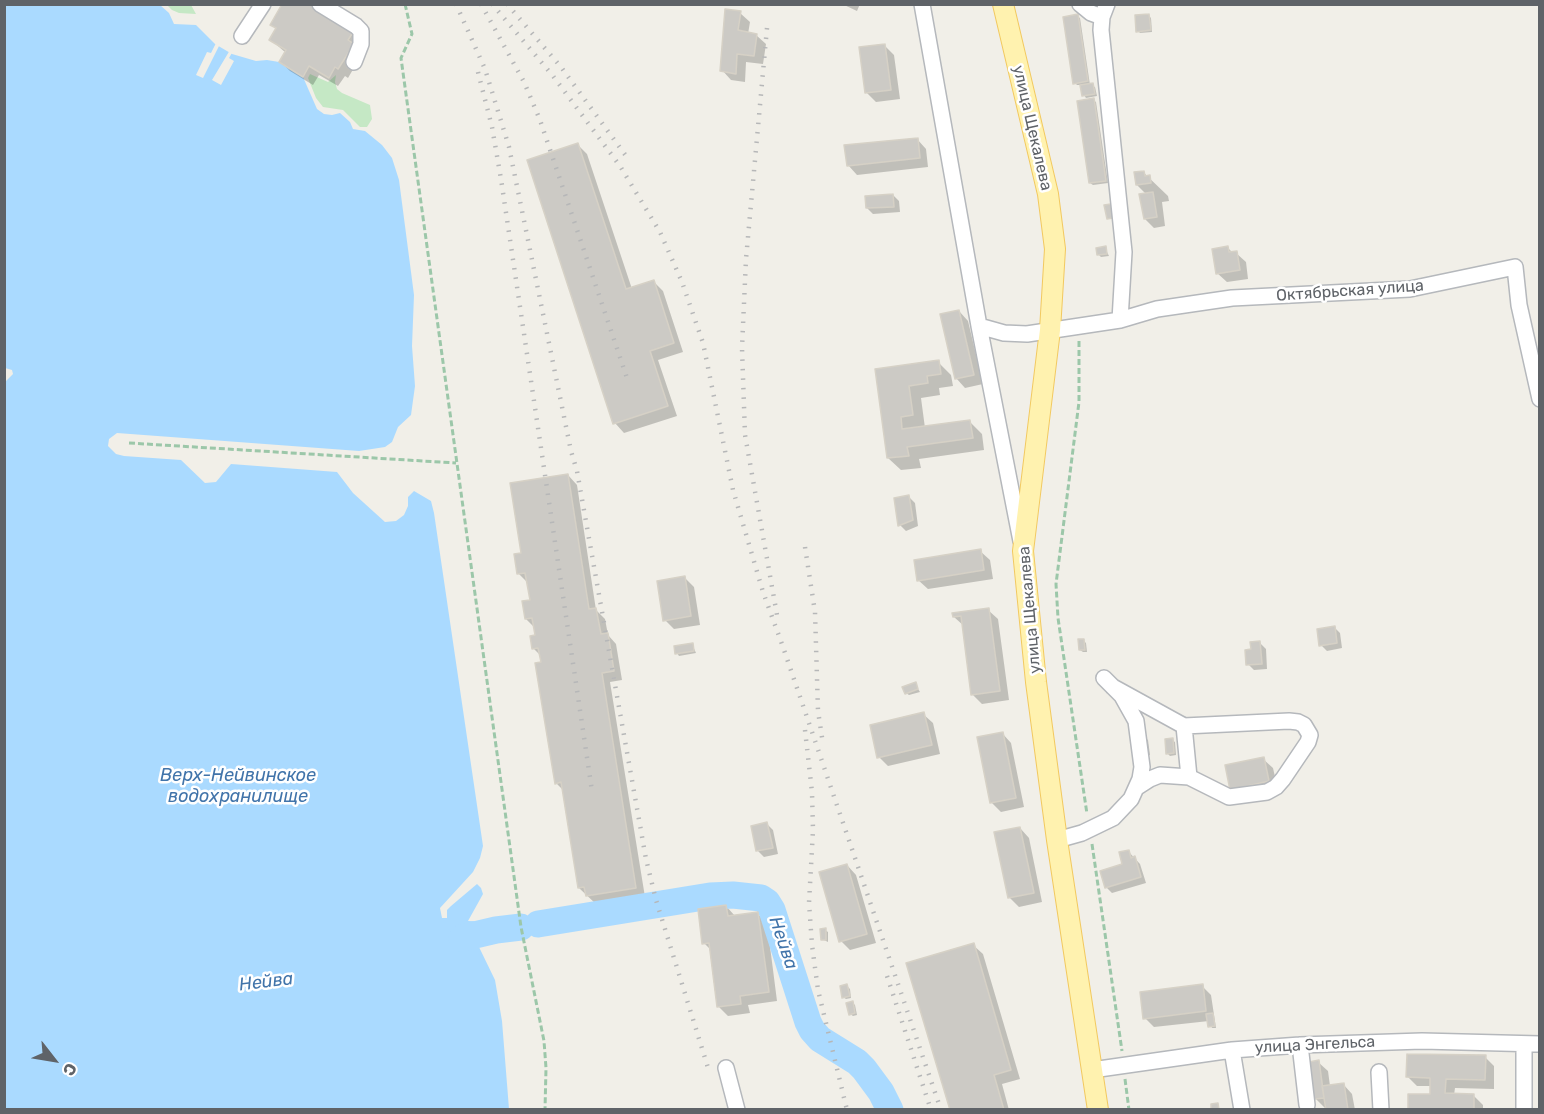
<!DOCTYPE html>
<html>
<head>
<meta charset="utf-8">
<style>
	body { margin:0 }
	#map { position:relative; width:1544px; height:1114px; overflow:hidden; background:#f1efe8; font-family:Rubik,sans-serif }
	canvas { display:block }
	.frame { position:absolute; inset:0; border:6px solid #5f6368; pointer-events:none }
	.north { position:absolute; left:24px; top:1030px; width:60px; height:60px; -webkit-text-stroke:4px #fff; paint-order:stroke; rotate:121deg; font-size:16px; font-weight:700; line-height:24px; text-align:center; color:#5f6368 }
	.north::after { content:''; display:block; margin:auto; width:21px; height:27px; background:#5f6368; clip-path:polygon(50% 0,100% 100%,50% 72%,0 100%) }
</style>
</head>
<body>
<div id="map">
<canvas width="1544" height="1114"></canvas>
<div class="frame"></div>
<div class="north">С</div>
</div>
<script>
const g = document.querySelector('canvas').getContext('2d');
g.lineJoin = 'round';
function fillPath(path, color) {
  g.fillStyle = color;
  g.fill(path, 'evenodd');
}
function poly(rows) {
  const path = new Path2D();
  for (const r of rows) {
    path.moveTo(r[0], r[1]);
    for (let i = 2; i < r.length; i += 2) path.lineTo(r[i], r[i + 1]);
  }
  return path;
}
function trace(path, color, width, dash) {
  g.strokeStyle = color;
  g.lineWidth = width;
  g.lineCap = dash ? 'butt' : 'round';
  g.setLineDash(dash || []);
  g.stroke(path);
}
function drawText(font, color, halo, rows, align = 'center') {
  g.font = font + ' Rubik,sans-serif';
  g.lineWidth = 5;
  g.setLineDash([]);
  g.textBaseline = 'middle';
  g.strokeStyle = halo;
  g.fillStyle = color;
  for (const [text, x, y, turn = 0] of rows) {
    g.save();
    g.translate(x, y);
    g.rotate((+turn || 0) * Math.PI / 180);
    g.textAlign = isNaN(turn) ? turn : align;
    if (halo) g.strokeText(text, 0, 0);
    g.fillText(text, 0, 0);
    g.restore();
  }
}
fillPath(poly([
	[167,5,191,5,196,14,179,13,172,10],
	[310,74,328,82,336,75,335,82,337,89,342,93,370,105,372,119,367,127,360,127,343,110,323,107,316,98,308,78]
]), '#c5e8c5');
fillPath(poly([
	[5,5,160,5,169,13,174,24,196,25,215,44,232,54,256,61,267,60,279,62,303,77,317,109,324,114,332,115,340,113,350,122,353,129,365,131,382,145,392,158,399,180,414,295,412,346,415,386,411,415,398,427,392,442,385,447,359,451,117,433,109,439,108,446,116,454,124,456,181,460,205,483,216,482,231,464,337,472,353,493,385,522,396,521,404,515,408,506,408,497,414,491,431,501,434,513,483,846,480,858,473,872,440,908,442,918,447,918,447,910,451,906,477,884,481,888,483,894,468,921,496,922,498,943,479,947,495,980,502,1021,509,1109,5,1109,4,383,13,374,12,370,5,368]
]), '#aadaff');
fillPath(poly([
	[217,41,220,44,203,78,196,75,207,52,211,53],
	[230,50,233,51,229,58,234,61,221,85,212,80]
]), '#f1efe8');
fillPath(poly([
	[842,4,860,4,857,11],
	[740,13,750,22,748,34,756,35,766,44,763,64,746,62,745,82,731,80,722,70],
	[1148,15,1151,18,1152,32,1140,33,1138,31],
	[1077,16,1080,18,1090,85,1095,87,1097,96,1086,98,1084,95,1082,85,1077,85,1075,83],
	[272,24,354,31,362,54,348,78,345,76,338,86,319,75,313,85,290,71,281,62,286,53,271,40,277,29],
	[885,46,894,55,900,99,876,102,866,92],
	[1093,100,1096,102,1108,183,1093,185,1090,183],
	[917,139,926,149,928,167,857,175,848,165],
	[578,145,587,154,632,289,653,281,663,291,683,352,658,360,677,416,624,433,615,423,528,161],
	[1143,172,1168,196,1169,201,1162,202,1165,226,1154,228,1145,219,1147,195,1137,185],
	[893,195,899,201,900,212,873,214,867,208],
	[1105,248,1109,256,1101,257,1098,254],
	[1228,248,1233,253,1236,253,1246,262,1248,279,1227,282,1217,273],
	[959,311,968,321,983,384,965,388,956,378],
	[938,362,951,375,953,386,939,388,940,395,921,398,925,428,970,422,982,434,984,450,919,459,921,468,901,470,888,458,877,370],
	[568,475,577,485,596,610,605,619,608,635,616,644,622,680,610,682,645,897,597,905,579,888,564,791,556,783,541,656,533,648,537,636,535,628,526,619,531,601,528,583,518,573,523,554],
	[909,497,915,503,918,526,906,531,900,525],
	[980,551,990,560,993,579,928,589,918,580],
	[685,578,694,587,700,625,674,629,665,620],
	[988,610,998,619,1009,700,982,704,973,695,964,626,954,617],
	[1334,627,1340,633,1342,648,1327,651,1321,645],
	[1083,640,1086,643,1087,652,1083,652,1080,650],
	[1260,643,1266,649,1267,669,1254,670,1248,664,1252,651],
	[692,644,696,653,679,656,677,653],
	[915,684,920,692,909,695,906,693],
	[923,714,933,723,940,754,888,766,879,757],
	[1002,733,1011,743,1024,807,1001,812,991,802],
	[1145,738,1148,740,1150,755,1138,757],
	[1172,740,1175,742,1176,755,1170,756,1167,753],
	[1263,759,1273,768,1278,790,1241,798,1227,767],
	[767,824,773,830,778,854,764,857,758,851],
	[1020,828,1029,838,1042,902,1019,907,1009,897],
	[1128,851,1140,864,1146,883,1112,893,1106,887,1124,865],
	[847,865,856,875,876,943,850,950,841,941],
	[726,906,735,916,757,913,767,923,777,1001,748,1005,750,1013,728,1016,719,1007,711,950,704,943],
	[825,930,828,932,828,942,822,939],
	[973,945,983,954,1020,1079,1002,1084,1009,1110,952,1110],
	[847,986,850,989,851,998,846,999,843,997],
	[1202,986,1211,995,1216,1028,1212,1028,1209,1021,1154,1027,1145,1018],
	[852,1002,855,1005,857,1015,853,1016,850,1014],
	[1485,1057,1494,1066,1494,1089,1455,1088,1454,1095,1473,1095,1483,1105,1483,1110,1409,1110,1431,1095,1431,1086,1417,1086,1408,1077],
	[1318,1062,1328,1071,1330,1086,1343,1084,1352,1094,1355,1110,1327,1110,1316,1099]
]), '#0003');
trace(poly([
	[538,924,710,896,733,895,761,898,767,902,772,910,808,1022,812,1030,820,1039,857,1062,864,1069,881,1092,890,1110],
	[462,938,496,930,521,927]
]), '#aadaff', 27);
const building = poly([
	[282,4,314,4,355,29,348,40,354,44,338,69,335,67,329,78,309,66,303,77,279,62,286,50,269,40,276,28,270,25,282,4],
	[725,9,741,11,738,30,757,34,754,56,737,54,736,74,720,71,725,9],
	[1078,14,1088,81,1073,84,1063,17,1078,14],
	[1149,14,1151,30,1136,32,1135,15,1149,14],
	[885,44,891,90,865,93,859,47,885,44],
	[1093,83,1095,94,1082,96,1080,85,1093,83],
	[1094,98,1106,181,1089,183,1077,101,1094,98],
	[918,138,920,158,847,166,844,145,918,138],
	[578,143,626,289,654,280,674,343,650,351,668,406,613,424,527,160,578,143],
	[1144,171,1145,176,1150,175,1151,183,1136,185,1134,172,1144,171],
	[1153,192,1157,217,1144,219,1139,194,1153,192],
	[893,194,894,207,866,208,865,196,893,194],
	[1111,204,1113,218,1107,219,1104,205,1111,204],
	[1106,246,1107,254,1097,255,1096,248,1106,246],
	[1228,246,1229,252,1237,251,1240,270,1216,274,1212,249,1228,246],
	[959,310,974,375,955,379,940,314,959,310],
	[939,360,941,374,927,376,928,383,909,386,913,415,901,417,902,429,970,420,973,438,907,447,909,456,887,458,875,369,939,360],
	[568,474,589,609,596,608,601,634,608,633,614,671,602,673,636,888,586,896,584,887,578,888,561,782,555,784,535,663,541,662,538,648,532,649,530,636,535,635,532,618,525,619,522,601,530,600,525,573,517,574,514,554,521,553,510,483,568,474],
	[909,495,913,520,898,526,894,498,909,495],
	[981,549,984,570,917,581,914,560,981,549],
	[685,576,691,616,663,621,657,581,685,576],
	[989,608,1000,691,971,695,961,616,953,617,952,613,989,608],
	[1335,626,1337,643,1319,646,1317,629,1335,626],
	[1078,639,1084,639,1085,650,1079,650,1078,639],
	[1260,641,1262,664,1246,665,1245,650,1251,649,1250,642,1260,641],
	[693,643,694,651,675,654,674,646,693,643],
	[916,682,918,689,905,694,902,687,916,682],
	[924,712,932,745,877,758,870,725,924,712],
	[1003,732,1016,798,990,803,977,737,1003,732],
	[1173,738,1174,753,1166,754,1165,739,1173,738],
	[1264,757,1269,781,1230,790,1225,765,1264,757],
	[767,822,773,848,756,851,751,826,767,822],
	[1020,827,1034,893,1008,898,994,832,1020,827],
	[1129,850,1131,858,1135,856,1141,877,1105,888,1100,871,1122,864,1119,852,1129,850],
	[847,864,867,934,839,942,819,872,847,864],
	[726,905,728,916,758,912,769,992,740,996,741,1004,717,1007,709,943,702,944,698,909,726,905],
	[826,928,826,940,821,940,820,929,826,928],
	[974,943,1011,1070,994,1075,1004,1110,950,1110,906,963,974,943],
	[847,984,850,996,842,998,840,986,847,984],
	[1203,984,1206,1011,1143,1019,1140,992,1203,984],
	[853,1001,855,1013,849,1015,846,1003,853,1001],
	[1213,1013,1215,1026,1208,1027,1206,1014,1213,1013],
	[1407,1054,1486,1055,1485,1080,1446,1079,1445,1093,1474,1094,1474,1110,1408,1110,1408,1094,1430,1094,1430,1078,1406,1077,1407,1054],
	[1319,1060,1324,1098,1314,1099,1309,1062,1319,1060],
	[1344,1083,1348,1110,1326,1110,1322,1086,1344,1083],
	[1218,1103,1219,1110,1211,1110,1211,1104,1218,1103]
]);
fillPath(building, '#cccac5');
trace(building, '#d6d1c6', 1.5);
const minor = poly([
	[320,4,356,26,361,31,361,44,354,62],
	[922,4,979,326,1004,333,1027,334,1120,320,1157,309,1232,298,1410,289,1515,267,1519,305,1540,399],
	[1080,4,1091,13,1102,17],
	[1107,4,1102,17,1101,30,1124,252,1120,320],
	[242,36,263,4],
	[979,326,1021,541],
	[1113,687,1184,726,1289,721,1298,722,1304,725,1310,735,1308,742,1283,779,1276,787,1267,792,1229,797,1189,777,1160,775,1150,779,1136,788],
	[1184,726,1189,777],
	[1057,840,1082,833,1113,818,1131,799,1140,779,1142,767,1136,721,1122,696,1104,678],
	[1300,1045,1307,1105],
	[1232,1050,1242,1110],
	[726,1068,737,1110],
	[1092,1070,1232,1050,1300,1045,1422,1041,1540,1044],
	[1379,1072,1381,1110],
	[1524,1110,1524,1044]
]);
const major = poly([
	[1003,4,1048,194,1055,249,1050,330,1023,551,1036,682,1057,840,1098,1110]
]);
trace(minor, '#b5b8bc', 18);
trace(major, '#f2c960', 22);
trace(poly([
	[405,4,412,34,401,58,521,927,544,1041,546,1068,545,1110],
	[1079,341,1079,402,1056,584,1058,618,1087,814],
	[129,443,456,463],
	[1092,844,1122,1051],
	[1125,1079,1129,1110]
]), '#9cc7a9', 3, [6, 3]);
trace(minor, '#fff', 15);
trace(major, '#fff2af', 20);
trace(poly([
	[456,4,485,69,509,147,571,451,577,471,646,859,656,900,709,1071],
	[481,4,524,82,540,120,627,378],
	[492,4,553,76,620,166,660,232,682,282,703,343,733,490,763,592,783,647,941,1110],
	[507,4,561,67,629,160],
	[767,28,746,259,742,348,745,435,777,615],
	[478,72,492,127,501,179,592,791],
	[805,547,815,612,818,711,823,744],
	[805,730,812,792,813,830,809,903,812,945,818,990,847,1110],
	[887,976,931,1110]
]), '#b6b7b8', 4.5, [1.5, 8]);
drawText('16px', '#5f6368', '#fff', [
	["улица Щекалева",1032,128,77],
	["Октябрьская улица",1350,291,-4],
	["улица Щекалева",1030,610,-95],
	["улица Энгельса",1315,1045,-3]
]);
drawText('italic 18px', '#4174aa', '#fff', [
	["Верх-Нейвинское",238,776],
	["водохранилище",238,797],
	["Нейва",783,943,71],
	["Нейва",266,982,-7]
]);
</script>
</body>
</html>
